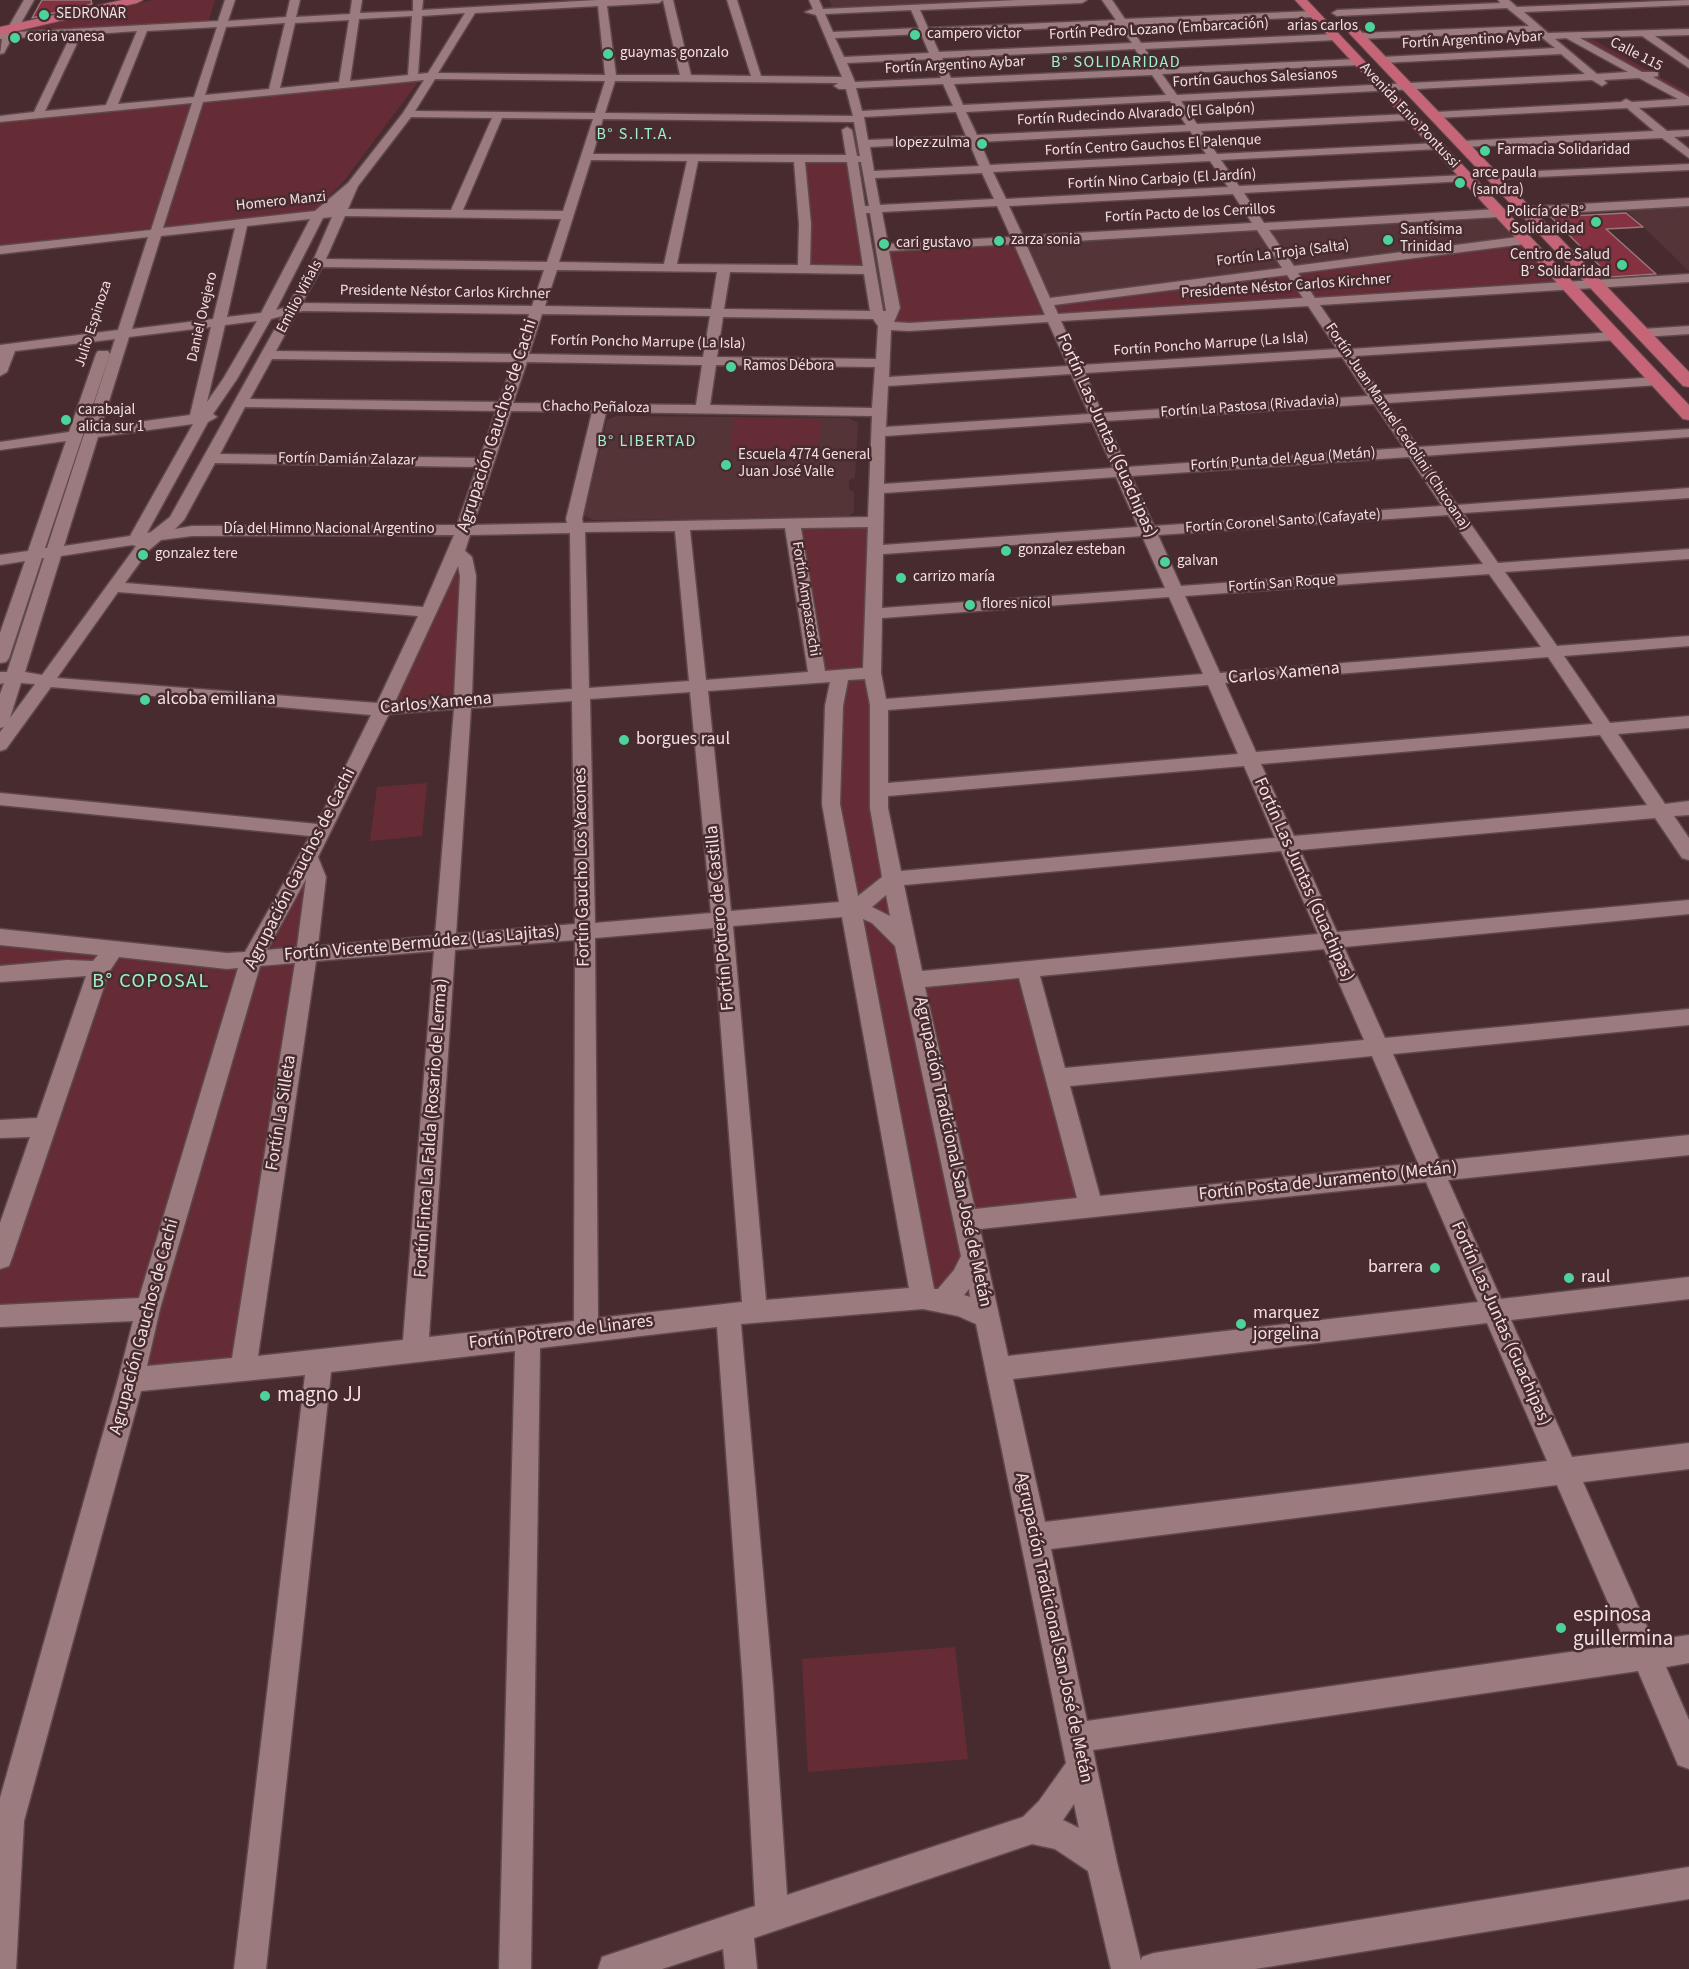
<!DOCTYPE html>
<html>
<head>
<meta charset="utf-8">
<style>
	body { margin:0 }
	canvas { display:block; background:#472b2f }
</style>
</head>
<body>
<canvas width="1689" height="1969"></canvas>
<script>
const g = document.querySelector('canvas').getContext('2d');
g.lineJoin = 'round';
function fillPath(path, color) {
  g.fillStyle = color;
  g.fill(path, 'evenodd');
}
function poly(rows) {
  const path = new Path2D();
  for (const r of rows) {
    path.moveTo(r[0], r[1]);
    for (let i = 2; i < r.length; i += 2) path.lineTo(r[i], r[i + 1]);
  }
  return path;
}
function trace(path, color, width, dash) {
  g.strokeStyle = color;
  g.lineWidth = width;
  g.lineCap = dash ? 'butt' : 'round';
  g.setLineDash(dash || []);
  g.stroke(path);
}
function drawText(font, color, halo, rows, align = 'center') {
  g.font = font + ' "Source Sans 3",sans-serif';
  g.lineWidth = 5;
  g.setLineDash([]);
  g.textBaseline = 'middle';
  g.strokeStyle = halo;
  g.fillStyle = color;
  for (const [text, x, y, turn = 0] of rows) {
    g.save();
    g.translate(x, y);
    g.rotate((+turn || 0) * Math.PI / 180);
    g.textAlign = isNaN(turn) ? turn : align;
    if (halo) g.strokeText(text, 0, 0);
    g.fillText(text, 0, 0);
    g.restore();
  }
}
fillPath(poly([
	[829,0,1021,0,833,8],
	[1689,203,1689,271,1623,207],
	[1498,213,1523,240,1046,302,1018,240],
	[616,416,848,418,858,423,855,478,849,480,849,489,854,492,854,512,846,518,593,520,584,515,607,420]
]), '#553437');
fillPath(poly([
	[153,0,215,0,208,23,24,33,26,28],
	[1585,35,1689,93,1689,101,1570,36],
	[421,78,344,181,315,210,0,245,0,121],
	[799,159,851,159,870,270,804,269],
	[1018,240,1054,317,892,324,883,248],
	[1522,241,1564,284,1314,299,1295,270],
	[1288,272,1308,300,1057,315,1051,303],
	[734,418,821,419,819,450,730,449],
	[876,522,879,808,974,1255,944,1300,923,1298,831,804,842,675,817,675,792,524],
	[456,553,466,563,463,702,383,709],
	[427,783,422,836,370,841,377,787],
	[309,857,243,1370,131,1380,148,1309,0,1316,0,1258,99,970,0,973,0,937,251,960],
	[1024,972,1086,1202,970,1216,919,983],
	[955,1647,968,1759,808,1772,802,1659]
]), '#652c35');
const building = poly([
	[42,0,91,0,92,4,32,18,42,0],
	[1626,213,1643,227,1606,229,1656,274,1611,277,1551,217,1626,213]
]);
fillPath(building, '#863141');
trace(building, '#97777a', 1.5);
const minor = poly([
	[24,0,34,0,16,32,218,21,225,0,235,0,228,21,286,17,290,0,300,0,296,17,350,14,352,0,362,0,360,13,413,11,413,0,423,0,422,10,597,0,673,0,691,75,751,76,727,0,737,0,761,76,842,77,816,15,805,12,813,9,809,0,819,0,823,9,1018,0,1087,0,1082,3,920,10,928,28,1116,20,1102,0,1112,0,1125,19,1314,11,1319,14,1314,17,1129,25,1141,43,1336,34,1341,37,1336,40,1145,49,1158,68,1359,59,1364,62,1359,65,1162,74,1177,95,1585,74,1561,54,1382,63,1377,60,1382,57,1555,48,1535,32,1359,39,1354,36,1359,33,1529,26,1507,8,1337,16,1332,13,1337,10,1500,3,1498,0,1509,0,1517,7,1689,0,1689,5,1524,12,1548,33,1689,29,1689,35,1655,36,1689,60,1689,68,1642,36,1580,38,1642,72,1658,72,1658,76,1653,77,1689,97,1689,105,1639,108,1667,131,1689,130,1689,136,1674,137,1689,149,1689,158,1662,138,1463,147,1457,144,1463,141,1654,131,1627,108,1436,118,1431,115,1436,112,1621,102,1626,99,1632,102,1678,99,1639,78,1604,80,1607,83,1602,86,1592,80,1181,101,1197,124,1410,114,1415,117,1410,120,1201,131,1217,154,1438,143,1444,146,1438,149,1221,160,1239,186,1466,175,1472,178,1466,181,1244,193,1264,223,1499,209,1505,213,1499,217,1269,230,1294,266,1525,236,1531,240,1525,244,1298,273,1315,298,1689,274,1689,282,1320,305,1350,349,1616,332,1623,336,1616,340,1355,356,1382,395,1658,377,1665,381,1658,385,1387,403,1418,447,1689,429,1689,437,1423,456,1457,505,1689,488,1689,498,1463,513,1498,563,1689,549,1689,559,1505,572,1557,646,1689,636,1689,646,1564,656,1610,723,1689,716,1689,728,1618,734,1665,804,1689,801,1689,815,1674,816,1689,838,1689,860,1682,858,1655,818,1300,850,1337,932,1689,900,1689,914,1344,947,1385,1038,1689,1009,1689,1025,1393,1054,1440,1161,1689,1135,1689,1155,1448,1180,1501,1299,1689,1277,1689,1299,1511,1320,1572,1457,1689,1443,1689,1469,1583,1482,1653,1640,1689,1635,1689,1663,1666,1667,1689,1720,1689,1769,1678,1765,1638,1671,1093,1750,1117,1862,1141,1961,1142,1957,1154,1953,1689,1867,1689,1899,1255,1969,1111,1969,1088,1871,1055,1849,1032,1844,754,1938,757,1969,725,1969,723,1949,662,1969,598,1969,602,1957,755,1906,743,1686,717,1327,540,1348,531,1969,499,1969,515,1351,331,1372,266,1969,234,1969,305,1375,141,1391,24,1821,16,1969,0,1969,0,1798,118,1380,133,1321,0,1327,0,1305,139,1298,238,968,227,969,119,957,109,972,12,1258,9,1266,0,1269,0,1223,30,1137,0,1138,0,1120,37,1118,86,976,0,982,0,966,67,960,93,961,98,955,0,945,0,929,227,953,245,952,310,836,0,805,0,793,317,824,371,715,51,687,6,749,0,751,0,732,4,727,0,728,0,694,4,683,0,684,0,672,7,672,44,558,42,558,9,658,6,662,0,663,0,633,25,561,0,565,0,555,28,551,66,441,0,450,0,442,69,432,96,354,98,351,108,351,110,354,45,548,47,548,115,339,15,351,7,372,0,376,0,345,118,330,148,237,0,254,0,246,151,230,192,103,0,122,0,116,34,112,71,35,12,38,4,53,0,54,2,39,0,39,0,33,5,33,24,0],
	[663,0,680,75,616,75,607,6,659,3,663,0],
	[598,6,605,75,438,73,475,13,598,6],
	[911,10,919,28,833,32,825,14,911,10],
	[465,13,428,73,418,74,422,16,465,13],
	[412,16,408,75,350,81,359,19,412,16],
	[349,20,339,82,280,88,295,23,349,20],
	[285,23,269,89,205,95,226,27,285,23],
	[1119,25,1132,43,939,52,931,34,1119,25],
	[217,27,194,97,118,104,147,31,217,27],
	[137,31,106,105,45,111,81,35,137,31],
	[921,34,929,53,844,57,835,38,921,34],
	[1566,38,1628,72,1597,74,1555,39,1566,38],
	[1135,49,1148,69,951,78,942,58,1135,49],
	[932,59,941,78,855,82,847,63,932,59],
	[1152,75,1166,95,963,105,954,84,1152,75],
	[435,79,605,81,595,113,415,111,435,79],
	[424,80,403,113,348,183,315,211,163,228,203,102,424,80],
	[615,81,838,83,834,86,839,89,846,89,853,116,605,113,615,81],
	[943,84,953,106,862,111,856,88,943,84],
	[1170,101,1186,125,977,135,966,112,1170,101],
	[956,112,966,136,868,140,864,117,956,112],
	[411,117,492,118,451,210,348,209,358,186,411,117],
	[502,118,593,119,563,211,463,210,502,118],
	[603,119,854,122,860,156,857,156,852,130,847,127,842,130,846,155,593,154,603,119],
	[1190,131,1206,154,990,165,980,142,1190,131],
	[969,142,979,166,874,171,870,147,969,142],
	[591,160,687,161,664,264,559,262,591,160],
	[698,161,794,162,799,224,798,265,677,264,698,161],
	[1210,161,1228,187,1006,199,993,172,1210,161],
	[805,162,847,162,863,266,810,265,811,224,805,162],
	[858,162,861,162,869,206,865,206,858,162],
	[982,173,994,199,880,205,875,178,982,173],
	[1233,194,1252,223,1023,236,1009,206,1233,194],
	[997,206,1011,237,888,244,882,212,997,206],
	[866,213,870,213,886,311,883,311,866,213],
	[345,216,561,219,547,262,326,259,345,216],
	[332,217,312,263,287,307,276,310,323,218,332,217],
	[310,219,261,313,227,317,247,226,310,219],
	[235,228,213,319,132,329,161,236,235,228],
	[1257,230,1282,268,1050,298,1026,244,1257,230],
	[1014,244,1045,315,909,323,894,322,900,308,889,251,1014,244],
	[322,267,544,270,532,306,302,303,322,267],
	[557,270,717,272,711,309,545,306,557,270],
	[730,272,864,274,870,311,724,309,730,272],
	[1287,275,1303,298,1058,314,1054,305,1287,275],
	[1308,306,1337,349,1081,365,1061,321,1308,306],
	[303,311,529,314,516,354,276,351,297,312,303,311],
	[542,314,710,316,703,357,529,354,542,314],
	[282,316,170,517,151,532,147,533,208,422,217,417,213,414,237,379,271,319,282,316],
	[723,317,873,319,878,326,876,359,717,357,723,317],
	[257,321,223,379,207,402,225,325,257,321],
	[1048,322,1068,366,889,377,891,330,909,331,1048,322],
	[211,327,190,415,101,427,129,337,211,327],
	[1342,357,1368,396,1102,413,1085,373,1342,357],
	[272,359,513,362,499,402,250,399,272,359],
	[527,362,702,365,696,405,513,403,527,362],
	[716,365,875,367,872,408,710,405,716,365],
	[1071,374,1089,414,886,427,888,386,1071,374],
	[1374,404,1404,448,1127,467,1106,421,1374,404],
	[245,407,496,411,480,458,220,454,245,407],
	[511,411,592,412,566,519,567,523,473,525,511,411],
	[606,412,872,416,868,517,583,523,582,519,606,412],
	[1092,422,1113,468,884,484,885,436,1092,422],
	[193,424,130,536,64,546,98,437,193,424],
	[1409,457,1442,506,1154,526,1131,476,1409,457],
	[215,463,477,467,457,525,192,526,175,529,184,520,215,463],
	[1116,477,1138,527,883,545,884,493,1116,477],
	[1448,515,1483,564,1181,586,1158,535,1448,515],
	[868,527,863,668,825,671,801,528,868,527],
	[785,528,808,672,706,680,690,530,785,528],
	[675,531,689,681,589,688,585,532,675,531],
	[570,533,572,689,472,696,476,576,472,557,465,551,470,535,570,533],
	[454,535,423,607,125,583,148,551,161,540,192,536,454,535],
	[1142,536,1165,588,882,608,883,554,1142,536],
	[132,545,136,546,42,675,25,672,61,556,132,545],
	[458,566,460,576,454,698,395,702,458,566],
	[1489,574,1541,647,1220,673,1185,596,1489,574],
	[118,592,418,616,377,703,57,678,118,592],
	[1169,597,1203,674,886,699,881,673,882,618,1169,597],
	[1548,657,1593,724,1256,752,1225,683,1548,657],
	[865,679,870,705,870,808,882,877,858,896,840,804,843,706,848,680,865,679],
	[830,682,825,706,822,804,839,902,731,911,708,691,830,682],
	[21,683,35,684,10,718,21,683],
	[1208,685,1238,754,888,783,888,710,1208,685],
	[690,692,711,913,595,923,590,699,690,692],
	[572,701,575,924,456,934,471,708,572,701],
	[454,709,435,936,318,946,326,877,318,857,389,714,454,709],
	[1600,735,1647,805,1294,836,1261,764,1600,735],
	[1244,766,1275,838,901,871,888,808,888,796,1244,766],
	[1281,851,1318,934,922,971,904,885,1281,851],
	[306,879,297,947,267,950,306,879],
	[886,895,890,916,872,907,886,895],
	[842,917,909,1288,766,1300,733,926,842,917],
	[863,919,872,923,895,946,961,1256,954,1270,938,1289,934,1289,863,919],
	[713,928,742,1302,598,1318,595,938,713,928],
	[575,940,574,1321,429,1337,455,950,575,940],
	[1324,949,1364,1040,1065,1068,1040,976,1324,949],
	[434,951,403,1340,258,1356,316,961,434,951],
	[295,963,232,1358,147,1366,160,1309,260,966,295,963],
	[1019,978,1077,1198,975,1209,925,987,1019,978],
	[1372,1056,1418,1163,1100,1196,1070,1086,1372,1056],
	[1426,1182,1478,1302,1008,1356,980,1229,1426,1182],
	[969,1289,970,1297,964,1295,969,1289],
	[923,1309,958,1316,976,1324,1066,1763,1039,1801,1023,1817,787,1895,773,1686,741,1324,923,1309],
	[1487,1323,1547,1461,1045,1522,1013,1379,1487,1323],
	[1557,1485,1626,1644,1087,1721,1051,1549,1557,1485],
	[1074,1804,1079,1828,1063,1820,1074,1804],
	[1689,164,1689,170,1493,179,1487,176,1493,173,1689,164],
	[1689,198,1689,206,1526,215,1520,211,1526,207,1689,198],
	[1689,326,1689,334,1643,337,1636,333,1643,329,1689,326]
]);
const major = poly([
	[122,0,143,0,137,3,0,35,0,27,122,0],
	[1295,0,1307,0,1689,405,1689,420,1683,419,1295,0],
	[1353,26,1357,27,1689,372,1689,387,1683,386,1349,33,1347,30,1353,26]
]);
trace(minor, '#5f484c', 3);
trace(major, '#5f484c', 2);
fillPath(minor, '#9c7b7e');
fillPath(major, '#c56577');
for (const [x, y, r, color] of [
	[44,15,6,"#4cd39a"],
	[1370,27,6,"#4cd39a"],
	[915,35,6,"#4cd39a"],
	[15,38,6,"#4cd39a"],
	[608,54,6,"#4cd39a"],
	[982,144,6,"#4cd39a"],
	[1485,151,6,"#4cd39a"],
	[1460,183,6,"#4cd39a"],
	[1596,222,6,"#4cd39a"],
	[1388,240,6,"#4cd39a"],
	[999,241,6,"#4cd39a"],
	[884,244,6,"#4cd39a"],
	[1622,265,6,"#4cd39a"],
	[731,367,6,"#4cd39a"],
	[66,420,6,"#4cd39a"],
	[726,465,6,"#4cd39a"],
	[1006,551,6,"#4cd39a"],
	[143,555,6,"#4cd39a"],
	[1165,562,6,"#4cd39a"],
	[901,578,6,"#4cd39a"],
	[970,605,6,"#4cd39a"],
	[145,700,6,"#4cd39a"],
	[624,740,6,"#4cd39a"],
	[1435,1268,6,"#4cd39a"],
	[1569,1278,6,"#4cd39a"],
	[1241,1324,6,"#4cd39a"],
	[265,1396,6,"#4cd39a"],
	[1561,1628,6,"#4cd39a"]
]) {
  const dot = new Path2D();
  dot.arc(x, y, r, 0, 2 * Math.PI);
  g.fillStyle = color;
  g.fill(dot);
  trace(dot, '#472b2f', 2);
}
drawText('15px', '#f2dfe1', '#472b2f', [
	["SEDRONAR",56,15],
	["arias carlos",1358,27,"right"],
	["campero victor",927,35],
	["coria vanesa",27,38],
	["guaymas gonzalo",620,54],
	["lopez zulma",970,144,"right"],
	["Farmacia Solidaridad",1497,151],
	["arce paula",1472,174],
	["(sandra)",1472,191],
	["Policía de B°",1584,213,"right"],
	["Solidaridad",1584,230,"right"],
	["Santísima",1400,231],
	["Trinidad",1400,248],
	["zarza sonia",1011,241],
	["cari gustavo",896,244],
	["Centro de Salud",1610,256,"right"],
	["B° Solidaridad",1610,273,"right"],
	["Ramos Débora",743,367],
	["carabajal",78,411],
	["alicia sur 1",78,428],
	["Escuela 4774 General",738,456],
	["Juan José Valle",738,473],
	["gonzalez esteban",1018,551],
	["gonzalez tere",155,555],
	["galvan",1177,562],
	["carrizo maría",913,578],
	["flores nicol",982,605]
], 'left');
drawText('15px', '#f2dfe1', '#472b2f', [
	["Fortín Pedro Lozano (Embarcación)",1159,30,-3],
	["Fortín Argentino Aybar",1472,41,-3],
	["Calle 115",1636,55,27],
	["Fortín Argentino Aybar",955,66,-3],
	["Fortín Gauchos Salesianos",1255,79,-3],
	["Fortín Rudecindo Alvarado (El Galpón)",1136,115,-3],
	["Avenida Enio Pontussi",1409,116,47],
	["Fortín Centro Gauchos El Palenque",1153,146,-3],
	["Fortín Nino Carbajo (El Jardín)",1162,180,-3],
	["Homero Manzi",281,202,-6],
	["Fortín Pacto de los Cerrillos",1190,214,-3],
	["Fortín La Troja (Salta)",1283,254,-7],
	["Presidente Néstor Carlos Kirchner",1286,287,-4],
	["Presidente Néstor Carlos Kirchner",445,293,1],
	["Emilio Viñals",300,297,-62],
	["Daniel Ovejero",203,317,-77],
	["Julio Espinoza",94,324,-72],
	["Fortín Poncho Marrupe (La Isla)",648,343,1],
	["Fortín Poncho Marrupe (La Isla)",1211,345,-4],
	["Fortín La Pastosa (Rivadavia)",1250,407,-4],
	["Chacho Peñaloza",596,408,1],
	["Fortín Juan Manuel Cedolini (Chicoana)",1397,427,56],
	["Fortín Damián Zalazar",347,460,1],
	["Fortín Punta del Agua (Metán)",1283,460,-4],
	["Fortín Coronel Santo (Cafayate)",1283,522,-4],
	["Día del Himno Nacional Argentino",329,530],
	["Fortín San Roque",1282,584,-4],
	["Fortín Ampascachi",805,599,81]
]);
g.letterSpacing = '1.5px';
drawText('16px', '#9ff2c9', '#472b2f', [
	["B° SOLIDARIDAD",1116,63],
	["B° S.I.T.A.",635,135],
	["B° LIBERTAD",647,442]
]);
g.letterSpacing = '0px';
drawText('18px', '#f2dfe1', '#472b2f', [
	["Agrupación Gauchos de Cachi",498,426,-72],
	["Fortín Las Juntas (Guachipas)",1106,436,66],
	["Carlos Xamena",1284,674,-5],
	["Carlos Xamena",436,704,-5],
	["Fortín Gaucho Los Yacones",583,867,-91],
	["Agrupación Gauchos de Cachi",301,869,-63],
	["Fortín Las Juntas (Guachipas)",1303,880,66],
	["Fortín Potrero de Castilla",721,918,-95],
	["Fortín Vicente Bermúdez (Las Lajitas)",422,944,-5],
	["Fortín La Silleta",282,1113,-81],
	["Fortín Finca La Falda (Rosario de Lerma)",432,1128,-86],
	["Agrupación Tradicional San José de Metán",952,1152,78],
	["Fortín Posta de Juramento (Metán)",1328,1182,-6],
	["Fortín Las Juntas (Guachipas)",1500,1324,66],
	["Agrupación Gauchos de Cachi",145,1327,-75],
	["Fortín Potrero de Linares",561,1333,-7],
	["Agrupación Tradicional San José de Metán",1053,1628,78]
]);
drawText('18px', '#f2dfe1', '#472b2f', [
	["alcoba emiliana",157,700],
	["borgues raul",636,740],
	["barrera",1423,1268,"right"],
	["raul",1581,1278],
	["marquez",1253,1314],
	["jorgelina",1253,1335]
], 'left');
g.letterSpacing = '1.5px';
drawText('20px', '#9ff2c9', '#472b2f', [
	["B° COPOSAL",151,983]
]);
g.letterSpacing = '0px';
drawText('21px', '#f2dfe1', '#472b2f', [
	["magno JJ",277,1396],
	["espinosa",1573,1616],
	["guillermina",1573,1640]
], 'left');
</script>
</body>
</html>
